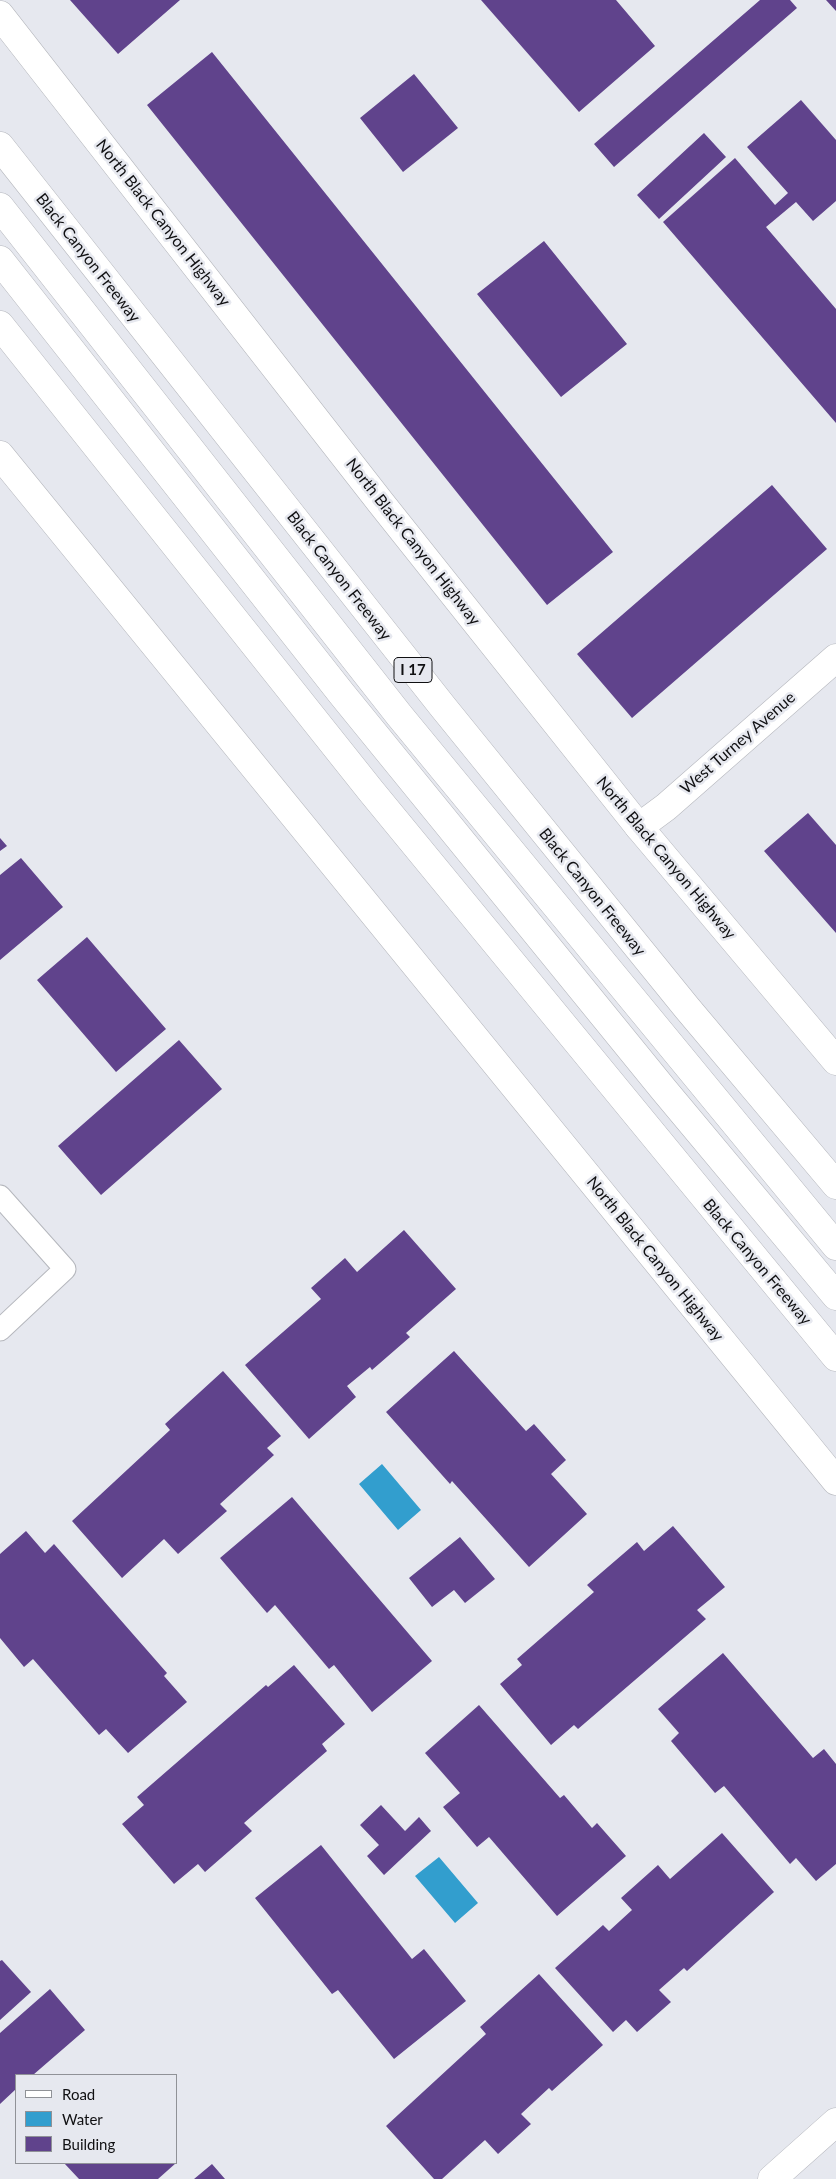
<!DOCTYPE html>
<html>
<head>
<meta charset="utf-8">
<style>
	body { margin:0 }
	#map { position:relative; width:836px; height:2179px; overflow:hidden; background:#e6e8ef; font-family:Lato,sans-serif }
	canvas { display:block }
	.legend { position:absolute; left:15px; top:2074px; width:162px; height:90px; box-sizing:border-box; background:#e6e8ef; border:1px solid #909297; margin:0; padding:6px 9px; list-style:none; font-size:15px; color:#101012 }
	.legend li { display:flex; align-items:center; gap:10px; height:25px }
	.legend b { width:25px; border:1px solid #909297 }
</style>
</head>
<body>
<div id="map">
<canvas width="836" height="2179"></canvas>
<ul class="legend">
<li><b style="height:6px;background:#fff"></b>Road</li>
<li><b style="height:14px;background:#329ece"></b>Water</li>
<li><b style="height:14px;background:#60438c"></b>Building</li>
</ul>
</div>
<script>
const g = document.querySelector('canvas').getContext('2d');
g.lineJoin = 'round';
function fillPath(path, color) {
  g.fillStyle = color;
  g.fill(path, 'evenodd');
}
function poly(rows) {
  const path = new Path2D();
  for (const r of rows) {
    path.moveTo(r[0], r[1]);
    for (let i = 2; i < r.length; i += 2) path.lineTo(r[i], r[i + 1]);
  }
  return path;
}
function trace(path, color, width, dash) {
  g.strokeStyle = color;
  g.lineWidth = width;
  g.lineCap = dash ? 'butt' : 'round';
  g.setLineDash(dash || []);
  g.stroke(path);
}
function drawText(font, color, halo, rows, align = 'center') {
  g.font = font + ' Lato,sans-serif';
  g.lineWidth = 5;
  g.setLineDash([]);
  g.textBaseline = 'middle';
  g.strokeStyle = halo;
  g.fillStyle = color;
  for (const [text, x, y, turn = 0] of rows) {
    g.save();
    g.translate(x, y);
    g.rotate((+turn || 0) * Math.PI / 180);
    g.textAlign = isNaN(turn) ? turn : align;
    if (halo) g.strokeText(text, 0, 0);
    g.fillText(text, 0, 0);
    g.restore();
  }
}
fillPath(poly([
	[382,1464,421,1510,398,1530,359,1484],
	[439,1857,478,1903,455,1923,415,1876]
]), '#329ece');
fillPath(poly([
	[70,0,180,0,118,54],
	[481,0,616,0,655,46,579,112],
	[760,0,790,0,797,8,614,167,594,144],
	[826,0,836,0,836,11],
	[212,52,613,552,547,605,147,105],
	[414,74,458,128,403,172,360,118],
	[801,100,836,140,836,201,813,221,796,202,766,227,836,309,836,423,663,222,735,158,775,205,788,193,747,147],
	[704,133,726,157,659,219,637,195],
	[544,241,627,344,561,397,477,294],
	[772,485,827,549,632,718,577,654],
	[808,813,836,845,836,933,764,851],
	[0,838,7,846,0,851],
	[21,858,63,907,0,960,0,875],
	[87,937,166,1029,116,1072,37,980],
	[179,1040,222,1089,101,1195,58,1146],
	[404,1230,456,1289,406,1333,410,1337,372,1370,370,1367,347,1386,356,1397,309,1439,245,1365,321,1299,311,1288,345,1258,357,1272],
	[454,1351,526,1431,534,1424,566,1460,551,1474,587,1514,529,1567,452,1481,450,1484,386,1412],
	[223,1371,281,1436,267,1448,274,1455,220,1504,227,1511,178,1554,164,1539,122,1578,72,1521,170,1430,165,1424],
	[292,1497,432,1661,372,1712,334,1665,329,1669,275,1605,267,1613,220,1558],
	[673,1526,725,1587,697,1610,706,1619,578,1729,574,1725,551,1745,500,1684,522,1665,517,1659,594,1592,587,1585,637,1542,644,1551],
	[26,1531,45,1553,54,1544,167,1673,164,1676,187,1702,128,1753,106,1729,99,1735,33,1659,24,1667,0,1638,0,1554],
	[460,1537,495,1579,465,1603,454,1590,432,1607,409,1578],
	[723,1653,813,1758,824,1749,836,1764,836,1864,816,1881,796,1858,790,1864,724,1786,715,1793,671,1741,679,1733,658,1709],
	[294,1665,345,1724,322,1744,327,1751,244,1823,252,1831,205,1872,198,1864,174,1884,122,1824,144,1805,137,1797,266,1685,268,1687],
	[479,1705,560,1798,564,1795,592,1828,597,1823,626,1856,557,1916,489,1837,477,1847,443,1807,460,1793,425,1753],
	[381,1805,405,1831,419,1817,431,1831,384,1875,367,1856,379,1845,360,1825],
	[722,1833,774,1892,687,1971,684,1968,659,1990,671,2002,637,2032,626,2020,613,2032,555,1968,603,1925,609,1931,632,1910,621,1898,658,1865,670,1879],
	[321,1845,412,1959,424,1949,466,2001,394,2059,338,1990,332,1994,255,1898],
	[2,1960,31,1992,0,2020,0,1961],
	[539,1974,603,2045,552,2091,549,2088,521,2114,531,2124,498,2154,485,2140,442,2179,434,2179,386,2126,486,2034,480,2027],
	[50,1989,85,2030,33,2075,16,2075,16,2089,0,2104,0,2033],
	[64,2163,176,2163,158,2179,79,2179],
	[212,2164,225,2179,194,2179]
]), '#60438c');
const service = poly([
	[0,1196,65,1269,0,1330]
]);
const minor = poly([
	[639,827,666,807,836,658],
	[772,2179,836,2122]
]);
const secondary = poly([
	[0,15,381,503,639,827,836,1061],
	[0,455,836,1481]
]);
const motorway = poly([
	[0,146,443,707,687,1008,836,1185],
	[0,207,399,715,836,1246],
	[0,260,341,693,664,1090,836,1296],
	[0,325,371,791,836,1357]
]);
trace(service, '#b5b7bd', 23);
trace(minor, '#b5b7bd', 29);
trace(secondary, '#b5b7bd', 29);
trace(motorway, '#b5b7bd', 29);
trace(service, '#fff', 21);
trace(minor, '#fff', 28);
trace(secondary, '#fff', 28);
trace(motorway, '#fff', 28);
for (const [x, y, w] of [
	[413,670,38]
]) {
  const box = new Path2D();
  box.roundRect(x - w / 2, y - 12.5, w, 25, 4);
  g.fillStyle = '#e6e8ef';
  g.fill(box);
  trace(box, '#101012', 1);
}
drawText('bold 15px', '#101012', null, [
	["I 17",413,670]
]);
drawText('16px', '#101012', '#e6e8ef', [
	["North Black Canyon Highway",163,223,52],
	["Black Canyon Freeway",88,258,52],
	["North Black Canyon Highway",413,542,52],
	["Black Canyon Freeway",339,576,52],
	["West Turney Avenue",738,743,-41],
	["North Black Canyon Highway",666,858,50],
	["Black Canyon Freeway",592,892,51],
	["North Black Canyon Highway",655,1259,51],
	["Black Canyon Freeway",757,1262,50]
]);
</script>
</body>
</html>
